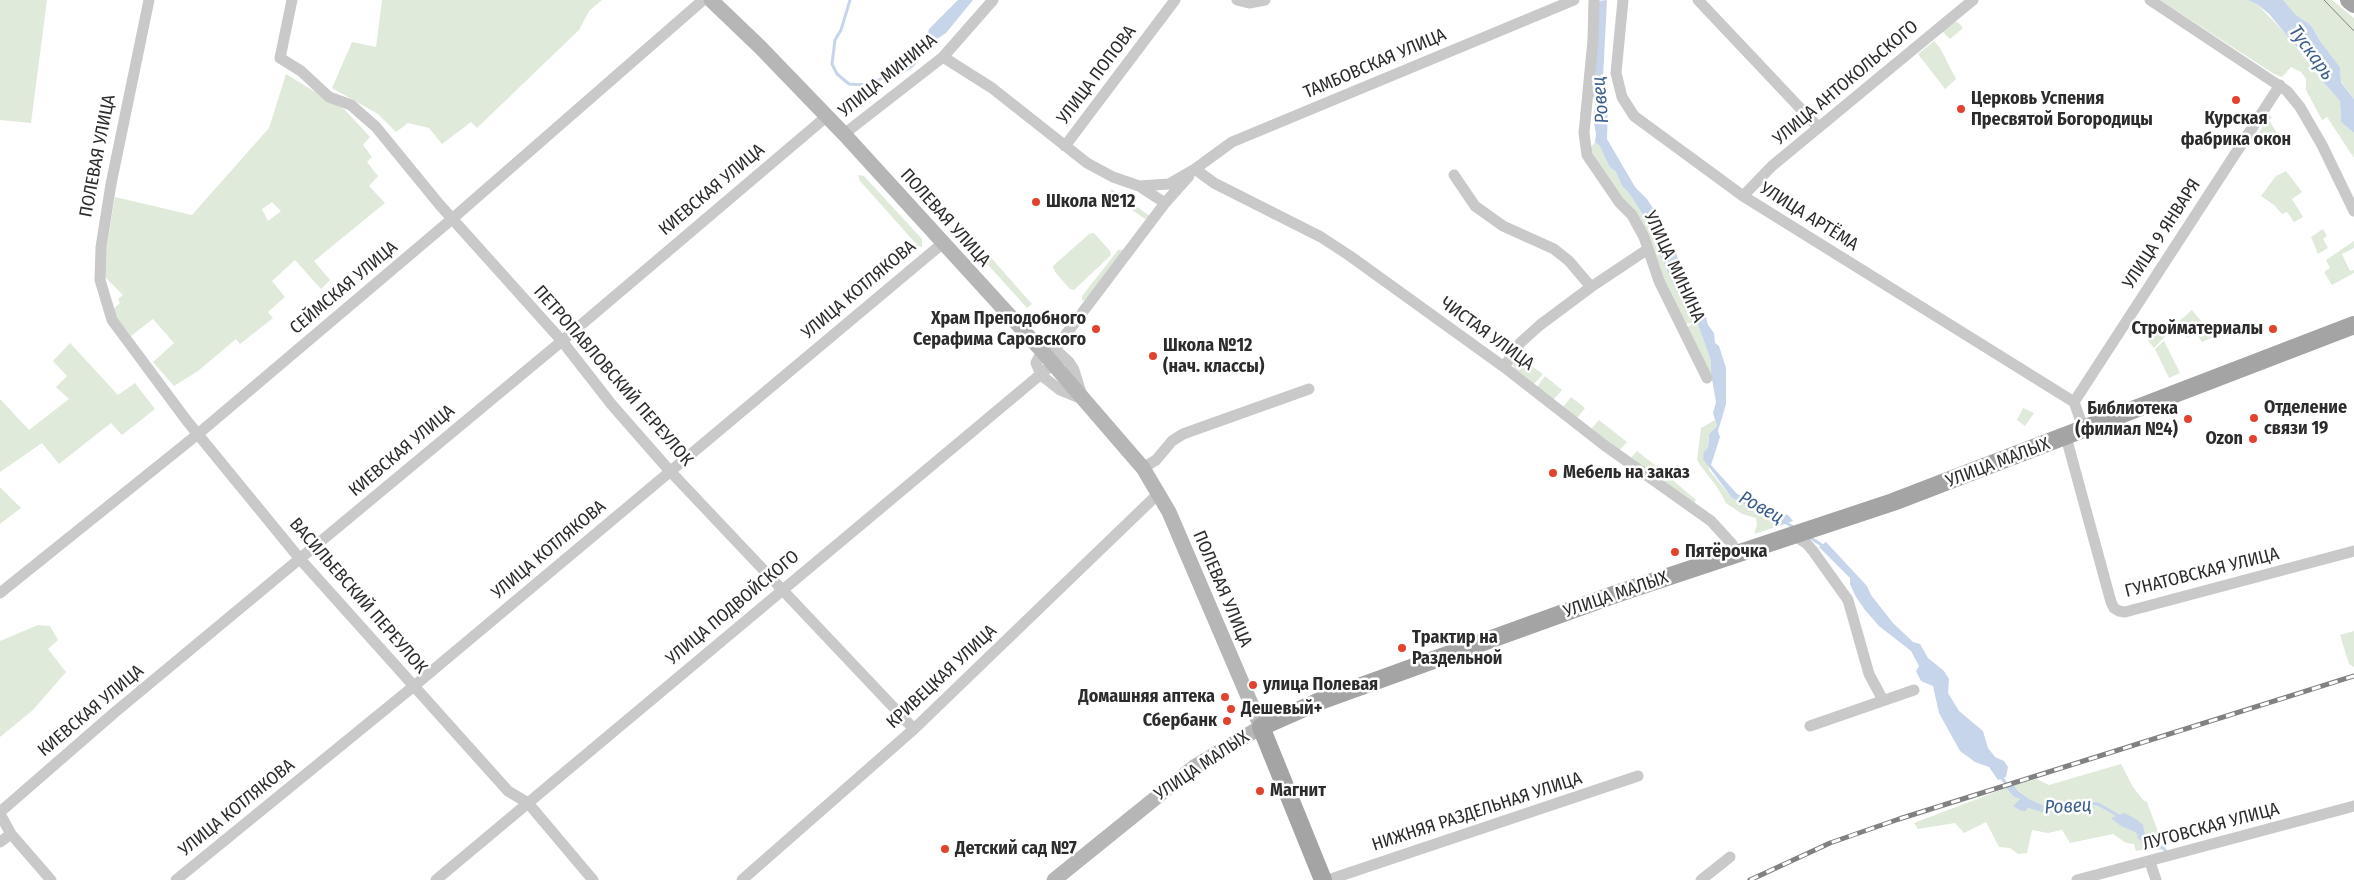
<!DOCTYPE html>
<html>
<head>
<meta charset="utf-8">
<style>
	body { margin:0 }
	canvas { display:block; background:#fff }
</style>
</head>
<body>
<canvas width="2354" height="880"></canvas>
<script>
const g = document.querySelector('canvas').getContext('2d');
g.lineJoin = 'round';
function fillPath(path, color) {
  g.fillStyle = color;
  g.fill(path, 'evenodd');
}
function poly(rows) {
  const path = new Path2D();
  for (const r of rows) {
    path.moveTo(r[0], r[1]);
    for (let i = 2; i < r.length; i += 2) path.lineTo(r[i], r[i + 1]);
  }
  return path;
}
function trace(path, color, width, dash) {
  g.strokeStyle = color;
  g.lineWidth = width;
  g.lineCap = dash ? 'butt' : 'round';
  g.setLineDash(dash || []);
  g.stroke(path);
}
function drawText(font, color, halo, rows, align = 'center') {
  g.font = font + ' "Fira Sans Condensed",sans-serif';
  g.lineWidth = 5;
  g.setLineDash([]);
  g.textBaseline = 'middle';
  g.strokeStyle = halo;
  g.fillStyle = color;
  for (const [text, x, y, turn = 0] of rows) {
    g.save();
    g.translate(x, y);
    g.rotate((+turn || 0) * Math.PI / 180);
    g.textAlign = isNaN(turn) ? turn : align;
    if (halo) g.strokeText(text, 0, 0);
    g.fillText(text, 0, 0);
    g.restore();
  }
}
fillPath(poly([
	[0,0,47,0,31,123,0,120],
	[382,0,602,0,589,11,579,30,477,128,471,122,442,144,429,128,408,123,396,132,378,114,332,88,352,42,376,47],
	[2160,0,2247,0,2257,4,2285,33,2324,83,2340,101,2341,122,2354,133,2354,158,2327,117,2322,120,2306,90,2306,79,2301,72,2291,67,2282,77,2274,74],
	[2283,0,2332,0,2354,18,2354,99,2341,81,2340,67,2320,41,2311,25,2296,15],
	[1953,22,1958,22,1963,28,1950,39,1942,31],
	[1934,41,1940,48,1956,79,1945,89,1918,54],
	[286,74,345,110,370,137,363,145,372,157,367,162,378,176,369,186,385,203,314,261,330,280,321,289,295,260,272,281,285,297,268,312,273,318,240,344,236,339,198,371,174,386,153,362,174,343,153,319,131,336,111,311,120,303,118,299,123,295,102,274,115,197,192,215,269,128],
	[272,202,281,211,268,221,262,209],
	[2269,114,2272,118,2269,120,2278,135,2262,149,2255,141],
	[1595,142,1600,145,1609,166,1616,172,1622,186,1629,193,1657,236,1656,246,1678,294,1696,319,1711,361,1711,374,1686,328,1694,323,1683,324,1622,201,1590,149],
	[2286,171,2302,192,2292,199,2303,217,2294,222,2287,212,2282,214,2274,205,2261,196,2276,176],
	[858,175,864,176,922,239,922,247,918,246,860,181],
	[1110,190,1113,190,1150,216,1145,219,1112,196],
	[2323,229,2327,236,2323,239,2328,248,2318,254,2311,237],
	[1094,233,1111,252,1110,256,1074,290,1070,289,1055,272,1053,266,1089,234],
	[2354,241,2354,248,2342,254,2350,271,2354,270,2354,273,2332,285,2324,272,2330,268,2326,260],
	[1118,250,1125,250,1090,298,1082,301,1082,296],
	[986,252,1032,304,1027,308,981,257],
	[2192,310,2211,333,2213,337,2202,342,2196,333,2187,338,2177,327,2180,325,2178,322],
	[2172,318,2177,324,2154,348,2146,338,2152,327,2162,333],
	[2164,341,2180,373,2169,378,2155,349],
	[70,343,118,395,135,383,155,409,122,435,111,423,59,464,42,443,0,472,0,399,29,430,69,399,56,387,67,376,53,361],
	[1515,355,1543,374,1534,384,1516,371,1512,364],
	[1545,376,1562,390,1553,400,1537,387],
	[1571,397,1585,408,1577,418,1563,407],
	[2023,408,2034,413,2025,426,2017,420],
	[1599,420,1627,442,1619,451,1591,429],
	[1715,420,1717,426,1709,434,1708,442,1709,470,1732,498,1755,509,1782,525,1754,534,1757,525,1756,518,1742,514,1726,503,1717,487,1700,465,1697,460,1701,428],
	[1637,451,1666,474,1660,482,1629,460],
	[1668,476,1696,500,1693,504,1662,484],
	[0,487,21,508,0,524],
	[38,625,50,626,58,640,48,649,66,672,33,710,0,737,0,641],
	[2354,631,2354,667,2349,664,2340,635],
	[2121,764,2133,787,2143,800,2147,802,2160,837,2166,840,2166,845,2162,850,2148,849,2136,851,2134,844,2126,843,2113,834,2070,843,2062,830,2048,833,2032,830,2027,853,2018,854,2010,848,1999,847,1986,822,1964,833,1955,823,1918,829,1914,823,2006,788,2014,797,2020,799,2014,806,2021,811,2026,811,2028,808,2045,813,2052,810,2029,799,2018,791,2014,785,2037,779,2049,785]
]), '#dfeada');
fillPath(poly([
	[958,0,973,0,946,33,937,39,931,38,928,33,929,29],
	[1607,0,1603,78,1608,104,1607,139,1635,187,1647,199,1665,227,1688,282,1705,313,1708,325,1714,333,1715,343,1719,346,1726,368,1726,404,1718,431,1720,437,1711,465,1737,494,1788,515,1793,521,1782,525,1755,509,1732,498,1703,459,1704,452,1708,448,1709,434,1717,426,1713,413,1716,402,1711,373,1711,361,1696,319,1678,294,1656,246,1657,236,1629,193,1622,186,1616,172,1609,166,1600,146,1595,142,1596,134,1593,117,1595,104,1592,92,1598,1],
	[2247,0,2283,0,2296,15,2311,25,2320,41,2340,67,2341,82,2354,99,2354,133,2341,122,2340,101,2324,83,2305,57,2269,14,2257,4],
	[910,54,916,59,916,64,912,68,895,78,883,79,896,62],
	[1826,542,1867,586,1871,595,1893,623,1913,642,1920,644,1928,658,1944,671,1949,679,1948,693,1959,711,1983,731,1988,748,1995,757,2004,761,2008,767,2006,777,1998,780,1989,767,1975,762,1960,751,1939,713,1933,686,1921,681,1916,671,1919,666,1911,651,1879,626,1865,610,1856,597,1850,584,1850,578,1819,547],
	[2014,785,2018,791,2029,799,2053,810,2045,813,2028,808,2026,811,2021,811,2013,806,2020,799,2014,797,2006,788],
	[2124,813,2136,819,2143,825,2147,845,2135,832,2121,826,2111,818]
]), '#c6d5ea');
trace(poly([
	[850,0,841,30,835,40,832,64,837,74,849,84,867,85,887,76],
	[911,57,918,51],
	[1783,521,1795,528],
	[1809,537,1825,547],
	[2001,777,2011,790],
	[2050,810,2071,810,2088,803,2098,804,2119,816],
	[2139,837,2147,845,2158,843,2165,850]
]), '#c6d5ea', 3);
trace(poly([
	[149,0,111,184,101,247,100,280,112,320,187,421,300,559,508,791,528,803,593,880],
	[292,0,280,58,301,71,329,97,351,105,376,127,439,204,562,341,612,405,669,470,914,729],
	[1237,0,1249,3,1265,0],
	[1594,0,1593,40,1584,133,1587,155,1619,202,1632,215,1644,237,1659,281,1707,378],
	[1623,0,1616,73,1622,97,1634,116,1743,196,2074,402],
	[1698,0,1818,127],
	[2150,0,2287,91,2300,107,2322,145,2354,211],
	[943,57,992,88,1087,163,1113,177,1139,186,1165,203],
	[844,134,943,57,993,0],
	[1065,146,1175,0],
	[1195,169,1214,183,1321,237,1350,256,1504,367,1604,445,1711,521,1732,544,1737,555],
	[1454,175,1475,206,1503,226,1554,249,1569,261,1591,287],
	[1139,186,1169,184,1195,169,1232,142,1574,0],
	[1743,196,1772,166,1973,0],
	[1048,358,1165,203,1189,176],
	[1504,367,1520,343,1540,325,1591,287,1648,249],
	[1082,399,1060,390,1041,375,1036,363,1042,351,1049,349,1055,349,1069,362,1074,370,1082,396],
	[2074,402,2280,85],
	[2074,402,2084,430],
	[2066,437,2111,602,2114,608,2119,611,2125,612,2354,551],
	[1143,468,1156,460,1172,441,1183,434,1309,389],
	[1795,536,1807,544,1813,551,1848,600,1869,674,1883,700],
	[0,593,198,434,452,219,703,0],
	[1810,726,1914,690],
	[0,812,114,713,562,341,826,117],
	[0,814,11,834,51,880],
	[0,842,11,834],
	[2150,862,2156,880],
	[176,880,414,686,943,243],
	[436,880,1053,364],
	[742,880,914,729,1159,493],
	[1328,880,1638,776],
	[1701,880,1730,857],
	[2077,880,2354,806]
]), '#c9c9c9', 11);
trace(poly([
	[711,0,760,47,844,134,1042,351,1143,468,1169,512,1261,727,1194,767,1054,880]
]), '#b6b6b6', 15);
trace(poly([
	[2349,0,2354,4],
	[1323,880,1261,727,1320,701,1616,594,1893,502,2354,325]
]), '#a4a4a4', 18);
trace(poly([
	[2324,0,2354,31]
]), '#818181', 1);
const rail = poly([
	[1750,880,1830,843,1899,819,2354,676]
]);
trace(rail, '#818181', 5);
trace(rail, '#fff', 3, [9]);
for (const [x, y, r, color] of [
	[2236,100,5,"#e2432f"],
	[1961,109,5,"#e2432f"],
	[1036,202,5,"#e2432f"],
	[1096,329,5,"#e2432f"],
	[2273,329,5,"#e2432f"],
	[1153,356,5,"#e2432f"],
	[2254,418,5,"#e2432f"],
	[2188,419,5,"#e2432f"],
	[2253,439,5,"#e2432f"],
	[1553,473,5,"#e2432f"],
	[1675,552,5,"#e2432f"],
	[1402,648,5,"#e2432f"],
	[1253,685,5,"#e2432f"],
	[1225,697,5,"#e2432f"],
	[1231,709,5,"#e2432f"],
	[1227,721,5,"#e2432f"],
	[1260,791,5,"#e2432f"],
	[945,849,5,"#e2432f"]
]) {
  const dot = new Path2D();
  dot.arc(x, y, r, 0, 2 * Math.PI);
  g.fillStyle = color;
  g.fill(dot);
  trace(dot, '#fff', 2);
}
drawText('18px', '#2c2c2c', '#fff', [
	["ТАМБОВСКАЯ УЛИЦА",1375,64,-23],
	["УЛИЦА ПОПОВА",1097,75,-53],
	["УЛИЦА МИНИНА",888,76,-39],
	["УЛИЦА АНТОКОЛЬСКОГО",1846,83,-40],
	["ПОЛЕВАЯ УЛИЦА",98,156,-79],
	["КИЕВСКАЯ УЛИЦА",712,190,-40],
	["УЛИЦА АРТЁМА",1809,217,32],
	["ПОЛЕВАЯ УЛИЦА",945,218,48],
	["УЛИЦА 9 ЯНВАРЯ",2162,234,-57],
	["УЛИЦА МИНИНА",1674,267,65],
	["СЕЙМСКАЯ УЛИЦА",344,288,-40],
	["УЛИЦА КОТЛЯКОВА",859,290,-40],
	["ЧИСТАЯ УЛИЦА",1487,334,36],
	["ПЕТРОПАВЛОВСКИЙ ПЕРЕУЛОК",613,376,49],
	["КИЕВСКАЯ УЛИЦА",402,451,-40],
	["УЛИЦА МАЛЫХ",1998,463,-21],
	["УЛИЦА КОТЛЯКОВА",549,550,-40],
	["ГУНАТОВСКАЯ УЛИЦА",2202,573,-14],
	["ПОЛЕВАЯ УЛИЦА",1222,589,67],
	["УЛИЦА МАЛЫХ",1616,595,-19],
	["ВАСИЛЬЕВСКИЙ ПЕРЕУЛОК",358,596,49],
	["УЛИЦА ПОДВОЙСКОГО",733,608,-40],
	["КРИВЕЦКАЯ УЛИЦА",942,677,-43],
	["КИЕВСКАЯ УЛИЦА",91,711,-40],
	["УЛИЦА МАЛЫХ",1202,766,-34],
	["УЛИЦА КОТЛЯКОВА",237,808,-39],
	["НИЖНЯЯ РАЗДЕЛЬНАЯ УЛИЦА",1477,812,-18],
	["ЛУГОВСКАЯ УЛИЦА",2211,827,-15]
]);
drawText('bold 18px', '#2c2c2c', '#fff', [
	["Церковь Успения",1971,99],
	["Пресвятой Богородицы",1971,120],
	["Курская",2236,119,"center"],
	["фабрика окон",2236,140,"center"],
	["Школа №12",1046,202],
	["Храм Преподобного",1086,319,"right"],
	["Серафима Саровского",1086,340,"right"],
	["Стройматериалы",2263,329,"right"],
	["Школа №12",1163,346],
	["(нач. классы)",1163,367],
	["Отделение",2264,408],
	["связи 19",2264,429],
	["Библиотека",2178,409,"right"],
	["(филиал №4)",2178,430,"right"],
	["Ozon",2243,439,"right"],
	["Мебель на заказ",1563,473],
	["Пятёрочка",1685,552],
	["Трактир на",1412,638],
	["Раздельной",1412,659],
	["улица Полевая",1263,685],
	["Домашняя аптека",1215,697,"right"],
	["Дешевый+",1241,709],
	["Сбербанк",1217,721,"right"],
	["Магнит",1270,791],
	["Детский сад №7",955,849]
], 'left');
drawText('italic 19px', '#3c5e8d', '#fff', [
	["Тускарь",2311,53,54],
	["Ровец",1601,100,-95],
	["Ровец",1761,508,29],
	["Ровец",2068,807,-3]
]);
</script>
</body>
</html>
